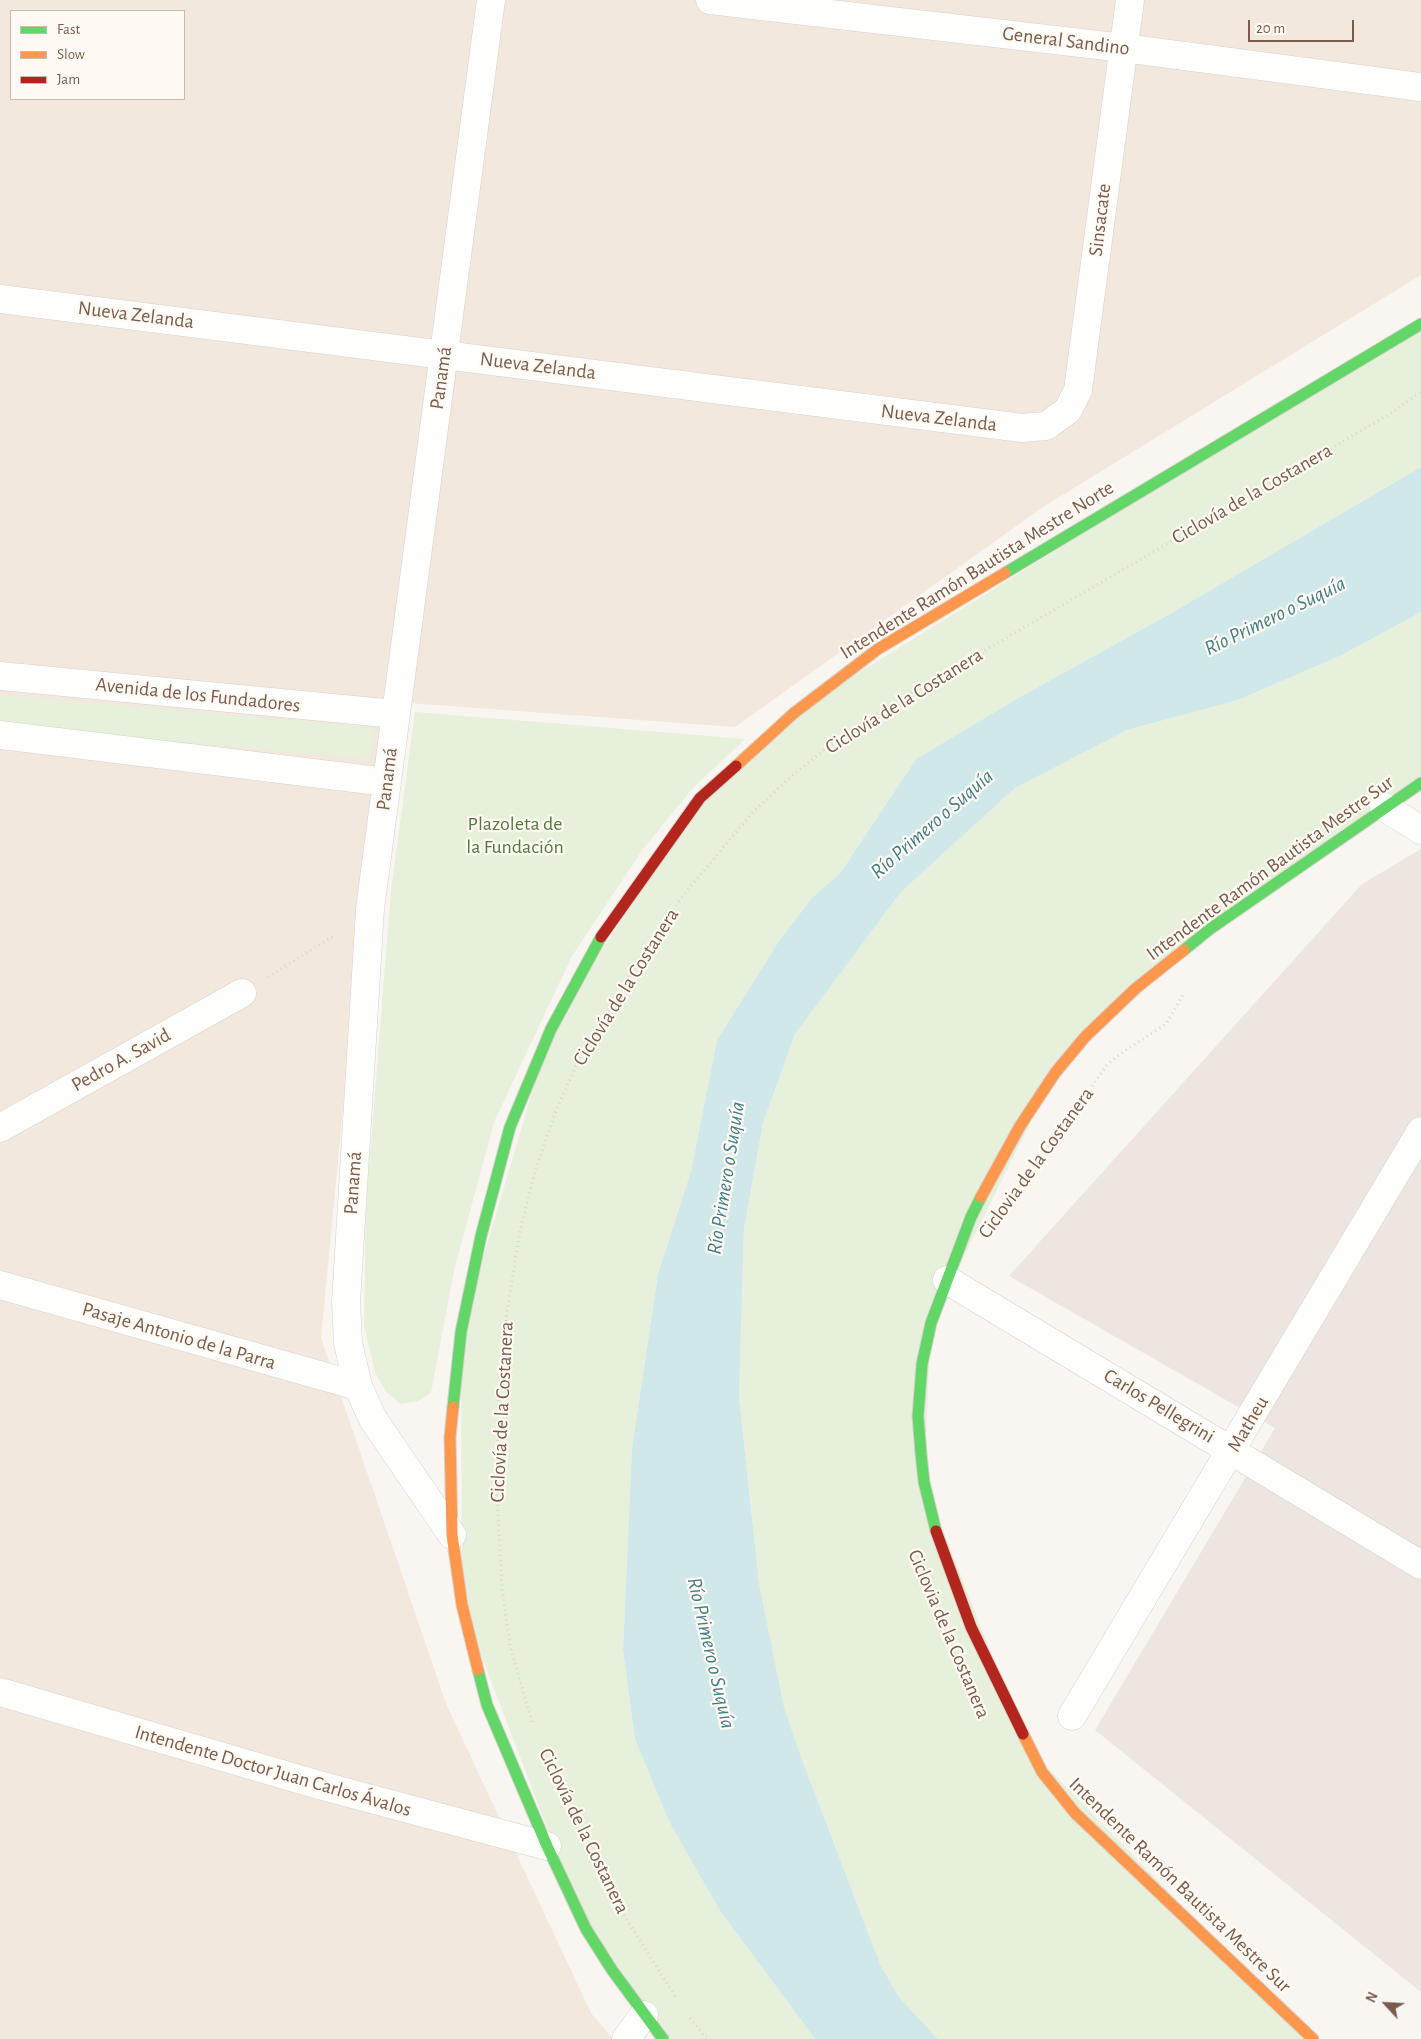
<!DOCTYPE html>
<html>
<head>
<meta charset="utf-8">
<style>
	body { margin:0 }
	#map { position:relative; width:1421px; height:2039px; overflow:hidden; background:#f9f5f0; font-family:"Alegreya Sans",sans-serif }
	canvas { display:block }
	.legend { position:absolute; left:10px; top:10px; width:175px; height:90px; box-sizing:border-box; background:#fffaf3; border:1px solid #cabbb1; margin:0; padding:6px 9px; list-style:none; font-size:15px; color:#7a5c4d }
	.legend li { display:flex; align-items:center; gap:10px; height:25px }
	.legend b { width:25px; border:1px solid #cabbb1 }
	.north { position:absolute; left:1361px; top:1979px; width:50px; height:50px; -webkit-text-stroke:4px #fffaf3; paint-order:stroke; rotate:295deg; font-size:14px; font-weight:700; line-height:20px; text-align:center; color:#7a5c4d }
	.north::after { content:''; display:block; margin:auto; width:18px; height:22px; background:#7a5c4d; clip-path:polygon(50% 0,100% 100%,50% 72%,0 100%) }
	.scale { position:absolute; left:1248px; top:20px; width:106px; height:22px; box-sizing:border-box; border:2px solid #7a5c4d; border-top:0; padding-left:6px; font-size:15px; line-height:18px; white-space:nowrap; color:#7a5c4d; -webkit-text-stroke:4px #fffaf3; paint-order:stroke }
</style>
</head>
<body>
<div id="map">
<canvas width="1421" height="2039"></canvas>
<ul class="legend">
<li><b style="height:6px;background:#63d668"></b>Fast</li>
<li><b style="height:6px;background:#ff974d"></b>Slow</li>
<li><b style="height:6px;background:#b3261e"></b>Jam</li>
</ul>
<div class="north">N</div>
<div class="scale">20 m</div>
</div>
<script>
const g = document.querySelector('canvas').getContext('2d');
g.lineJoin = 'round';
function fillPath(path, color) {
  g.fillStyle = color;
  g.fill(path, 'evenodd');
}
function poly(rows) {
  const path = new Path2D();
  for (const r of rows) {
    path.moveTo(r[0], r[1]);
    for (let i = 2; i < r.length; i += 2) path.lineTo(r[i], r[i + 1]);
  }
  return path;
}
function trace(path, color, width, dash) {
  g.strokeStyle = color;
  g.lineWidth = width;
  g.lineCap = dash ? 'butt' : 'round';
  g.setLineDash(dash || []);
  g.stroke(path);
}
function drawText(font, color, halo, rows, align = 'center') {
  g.font = font + ' "Alegreya Sans",sans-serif';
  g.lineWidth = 4.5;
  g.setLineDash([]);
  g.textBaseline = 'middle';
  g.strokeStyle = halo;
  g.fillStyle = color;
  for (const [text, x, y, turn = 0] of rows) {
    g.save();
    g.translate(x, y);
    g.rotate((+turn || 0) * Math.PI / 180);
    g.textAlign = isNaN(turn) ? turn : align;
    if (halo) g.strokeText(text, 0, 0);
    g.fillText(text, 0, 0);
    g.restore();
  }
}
fillPath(poly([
	[0,0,1421,0,1421,275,1043,507,735,727,382,701,321,1338,447,1706,591,2013,613,2039,0,2039],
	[11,11,184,11,184,99,11,99]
]), '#f2e8de');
fillPath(poly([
	[1421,849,1421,1992,1095,1730,1275,1428,1009,1276,1362,884]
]), '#ede5e0');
fillPath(poly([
	[1421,324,1421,467,1168,615,1020,697,916,759,841,872,812,898,779,941,717,1040,691,1171,658,1274,632,1448,623,1651,635,1739,721,1912,815,2039,663,2039,586,1929,462,1605,461,1332,551,1029,700,798,794,713],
	[1421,612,1421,783,1210,929,1055,1073,931,1323,924,1482,1029,1749,1313,2039,938,2039,899,1997,880,1964,801,1757,784,1707,759,1583,739,1397,744,1229,763,1123,795,1034,901,892,1015,788,1127,730,1238,700,1342,655],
	[0,695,374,727,370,759,0,725],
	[415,712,745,739,694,787,643,849,572,956,494,1122,454,1271,431,1393,418,1401,401,1404,386,1392,375,1372,364,1325,366,1205,391,891]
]), '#e7f0db');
fillPath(poly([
	[1421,467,1421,612,1342,655,1238,700,1127,730,1015,788,901,892,795,1034,763,1123,744,1229,739,1397,759,1583,784,1707,801,1757,880,1964,899,1997,938,2039,815,2039,721,1912,670,1823,635,1739,623,1651,632,1448,658,1274,691,1171,717,1040,779,941,812,898,841,872,916,759,1020,697,1168,615]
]), '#d0e8ea');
const street = poly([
	[710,0,1124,48,1421,87],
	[0,299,1022,428,1046,426,1068,410,1078,390,1130,0],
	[0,676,395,714],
	[0,735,387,782],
	[1384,807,1421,830],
	[0,1128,242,993],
	[947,1280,1421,1565],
	[0,1285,358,1386],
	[452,1535,373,1419,366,1404,358,1386,348,1343,346,1302,370,909,491,0],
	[0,1692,319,1785,547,1846],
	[1072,1716,1421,1131],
	[626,2039,644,2015]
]);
const fast = poly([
	[1005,573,1421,324],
	[1184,950,1210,929,1421,783],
	[453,1407,461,1332,481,1236,510,1127,551,1029,601,937],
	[936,1531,924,1482,921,1454,918,1416,922,1364,931,1323,971,1217,981,1197],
	[478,1670,487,1705,547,1846,586,1929,612,1970,663,2039]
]);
const slow = poly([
	[736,766,794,713,878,649,1005,573],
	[981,1197,1020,1126,1055,1073,1085,1037,1135,989,1184,950],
	[453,1407,450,1437,452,1535,462,1605,478,1670],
	[1023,1734,1042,1772,1075,1813,1313,2039]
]);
const jam = poly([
	[601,937,700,798,736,766],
	[936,1531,971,1627,1023,1734]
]);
trace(street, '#d7d1cb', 29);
trace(fast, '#dad1cc', 13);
trace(slow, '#dad1cc', 13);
trace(jam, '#dad1cc', 13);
trace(poly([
	[268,977,335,935],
	[1045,1151,1108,1064,1123,1052,1166,1024,1184,993],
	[532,1722,510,1646,502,1589,497,1496,498,1402,506,1318,519,1237,533,1178,555,1113,579,1059,651,941,686,892,753,812,795,773,832,744,869,718,1388,415,1421,392],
	[575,1822,617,1904,677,1999],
	[690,2018,707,2039]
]), '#dcd5d0', 3, [1, 4]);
trace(street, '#fefefd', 28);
trace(fast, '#63d668', 11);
trace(slow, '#ff974d', 11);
trace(jam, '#b3261e', 11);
drawText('20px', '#7a5c4d', '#fffaf3', [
	["General Sandino",1066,41,7],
	["Sinsacate",1100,220,-83],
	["Nueva Zelanda",136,315,7],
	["Nueva Zelanda",538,366,7],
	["Panamá",441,378,-82],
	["Nueva Zelanda",939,418,7],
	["Ciclovía de la Costanera",1252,494,-30],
	["Intendente Ramón Bautista Mestre Norte",977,570,-32],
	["Avenida de los Fundadores",198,695,6],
	["Ciclovía de la Costanera",904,701,-32],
	["Panamá",387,779,-83],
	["Intendente Ramón Bautista Mestre Sur",1270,868,-36],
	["Ciclovía de la Costanera",626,987,-58],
	["Pedro A. Savid",121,1060,-29],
	["Ciclovia de la Costanera",1036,1163,-54],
	["Panamá",353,1183,-86],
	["Pasaje Antonio de la Parra",179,1336,16],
	["Carlos Pellegrini",1159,1406,31],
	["Ciclovía de la Costanera",502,1412,-87],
	["Matheu",1248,1424,-59],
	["Ciclovia de la Costanera",949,1634,67],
	["Intendente Doctor Juan Carlos Ávalos",273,1771,16],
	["Ciclovía de la Costanera",584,1831,64],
	["Intendente Ramón Bautista Mestre Sur",1180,1885,44]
]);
drawText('20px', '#537a41', '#fffaf3', [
	["Plazoleta de",515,824],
	["la Fundación",515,847]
]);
drawText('italic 21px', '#437c86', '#fffaf3', [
	["Río Primero o Suquía",1275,616,-26],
	["Río Primero o Suquía",932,824,-41],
	["Río Primero o Suquía",726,1178,-81],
	["Río Primero o Suquía",711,1653,77]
]);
</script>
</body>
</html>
